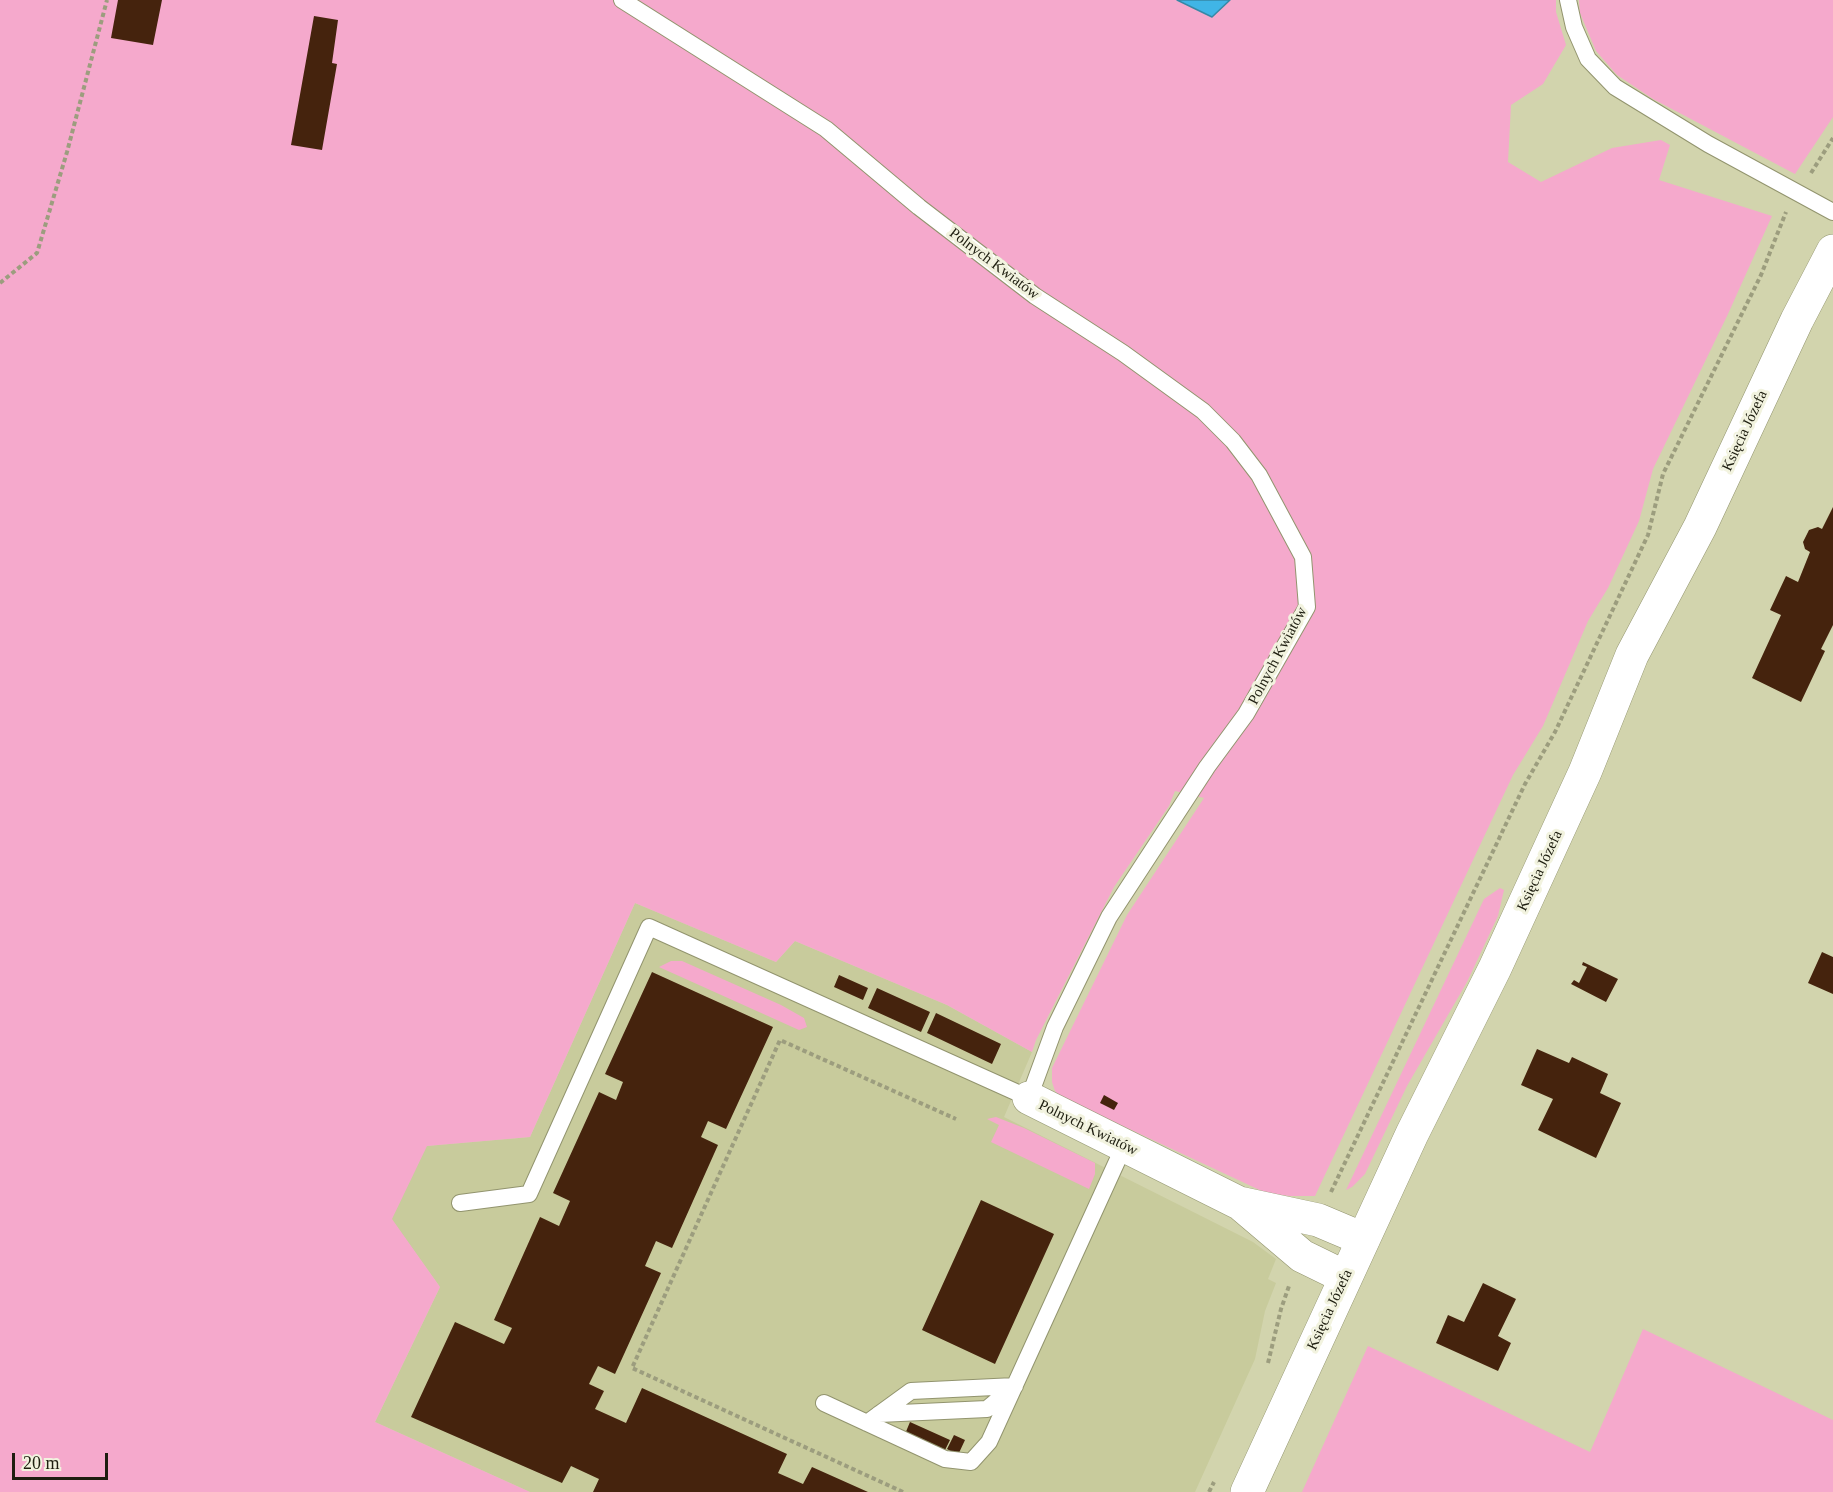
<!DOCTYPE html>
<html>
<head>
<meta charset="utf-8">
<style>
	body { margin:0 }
	#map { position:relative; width:1833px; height:1492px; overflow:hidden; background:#d2d4ad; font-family:"Times New Roman",serif }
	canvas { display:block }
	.scale { position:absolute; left:12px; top:1453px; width:96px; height:27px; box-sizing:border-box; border:3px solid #1e1e10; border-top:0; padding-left:8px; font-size:18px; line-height:21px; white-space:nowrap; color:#1e1e10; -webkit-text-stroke:4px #f2f3df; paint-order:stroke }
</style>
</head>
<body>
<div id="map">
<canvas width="1833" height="1492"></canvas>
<div class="scale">20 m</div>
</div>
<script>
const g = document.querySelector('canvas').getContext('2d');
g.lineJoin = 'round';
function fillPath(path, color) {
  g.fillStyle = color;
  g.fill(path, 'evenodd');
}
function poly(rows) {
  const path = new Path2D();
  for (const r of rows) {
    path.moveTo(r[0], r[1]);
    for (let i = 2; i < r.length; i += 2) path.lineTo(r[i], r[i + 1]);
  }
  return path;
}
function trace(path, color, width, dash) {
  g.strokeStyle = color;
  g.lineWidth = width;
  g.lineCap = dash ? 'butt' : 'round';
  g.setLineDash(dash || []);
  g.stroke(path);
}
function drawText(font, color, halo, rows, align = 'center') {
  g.font = font + ' "Times New Roman",serif';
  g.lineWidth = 6;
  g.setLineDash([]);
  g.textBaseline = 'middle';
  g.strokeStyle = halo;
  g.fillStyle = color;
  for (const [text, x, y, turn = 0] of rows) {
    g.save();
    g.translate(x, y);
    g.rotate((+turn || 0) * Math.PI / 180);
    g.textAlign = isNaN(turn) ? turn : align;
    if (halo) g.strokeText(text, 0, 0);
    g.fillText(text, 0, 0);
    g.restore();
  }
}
fillPath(poly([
	[635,903,776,962,795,941,947,1005,1032,1052,1004,1117,1253,1242,1276,1259,1268,1279,1276,1283,1265,1311,1255,1359,1195,1492,530,1492,375,1422,440,1287,391,1219,426,1146,530,1137]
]), '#c8cb9c');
fillPath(poly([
	[0,0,1177,0,1212,17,1230,0,1556,0,1556,12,1566,45,1543,84,1511,105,1508,162,1541,182,1612,148,1661,140,1670,145,1659,180,1772,216,1728,314,1653,469,1639,521,1608,588,1588,621,1543,726,1513,775,1315,1196,1290,1196,1266,1193,1061,1097,1055,1091,1052,1082,1052,1068,1127,915,1204,798,1175,791,1169,806,1114,887,1036,1040,1032,1052,947,1005,795,941,776,962,635,903,530,1137,427,1146,392,1219,440,1287,375,1422,530,1492,0,1492],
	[1579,0,1833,0,1833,117,1795,174,1653,99,1617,75,1596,51,1580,13],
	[1500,888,1504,890,1498,916,1467,982,1407,1086,1365,1174,1352,1187,1346,1190,1484,899],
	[671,961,682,961,781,1005,804,1018,807,1027,799,1030,659,967],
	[996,1117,1024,1128,1095,1163,1095,1174,1089,1189,991,1142,999,1125,987,1119],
	[1643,1329,1833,1420,1833,1492,1302,1492,1368,1346,1590,1452]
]), '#f5a9cc');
const water = poly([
	[1177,0,1230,0,1212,17,1177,0]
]);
fillPath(water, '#40b5e6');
trace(water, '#3688a6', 1.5);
fillPath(poly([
	[118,0,162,0,153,45,111,38],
	[314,16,338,20,332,63,337,64,322,150,291,145],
	[1833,507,1833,625,1821,649,1825,651,1801,702,1752,678,1781,615,1770,610,1786,576,1798,582,1810,552,1805,549,1803,542,1809,530,1818,527,1822,529],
	[1822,952,1833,957,1833,994,1808,983],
	[1583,962,1618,979,1606,1002,1571,984,1574,980,1579,983,1587,967,1582,965],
	[652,972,773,1027,726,1129,708,1121,701,1137,718,1145,672,1248,656,1241,645,1266,661,1273,615,1374,598,1366,589,1384,604,1391,595,1409,626,1423,642,1388,787,1454,778,1473,803,1484,812,1467,868,1492,593,1492,599,1479,571,1466,562,1483,411,1417,455,1322,504,1344,512,1328,494,1320,540,1217,559,1226,570,1201,553,1193,599,1092,616,1100,623,1082,605,1074],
	[839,975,868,988,863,1000,834,987],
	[877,988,930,1012,921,1032,868,1008],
	[936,1013,1001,1044,992,1064,927,1033],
	[1537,1049,1569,1063,1572,1057,1608,1074,1600,1093,1621,1103,1596,1158,1538,1130,1553,1099,1521,1085],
	[1104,1095,1118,1103,1114,1110,1100,1103],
	[981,1200,1054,1234,995,1364,922,1330],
	[1483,1283,1516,1299,1498,1336,1511,1343,1498,1371,1436,1343,1448,1315,1464,1322],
	[910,1422,950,1440,944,1452,905,1434],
	[954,1435,965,1440,958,1455,947,1449]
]), '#45230d');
const service = poly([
	[1568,0,1574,27,1588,59,1615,87,1708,144,1833,212],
	[460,1203,529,1194,649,927,1029,1098,1055,1027,1109,917,1207,767,1246,714,1307,607,1303,557,1259,475,1233,441,1203,411,1123,353,1035,296,919,207,826,129,622,0],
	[824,1403,945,1459,971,1462,989,1442,1124,1146],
	[879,1414,987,1409,1011,1389],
	[867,1423,911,1391,1015,1386]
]);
const minor = poly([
	[1029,1098,1239,1203,1318,1220,1363,1239],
	[1243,1206,1302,1256,1345,1277]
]);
const secondary = poly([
	[1247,1492,1412,1134,1495,968,1545,859,1585,772,1632,655,1700,527,1797,320,1833,251]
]);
trace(service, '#92946e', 18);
trace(minor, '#92946e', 34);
trace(secondary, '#92946e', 34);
trace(poly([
	[1811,173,1833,138],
	[0,283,37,253,67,152,107,0],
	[1331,1192,1525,784,1555,732,1648,535,1663,474,1761,275,1786,212],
	[1268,1363,1281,1309,1289,1286],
	[903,1492,632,1368,780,1040,956,1119],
	[1209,1492,1214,1482]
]), '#9c9d7e', 4, [4.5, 3]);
trace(service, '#fff', 16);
trace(minor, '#fff', 33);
trace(secondary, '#fff', 33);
drawText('15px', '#1e1e10', '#f2f3df', [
	["Polnych Kwiatów",994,264,37],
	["Księcia Józefa",1745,431,-65],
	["Polnych Kwiatów",1278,656,-62],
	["Księcia Józefa",1540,871,-65],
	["Polnych Kwiatów",1088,1128,26],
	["Księcia Józefa",1330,1310,-65]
]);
</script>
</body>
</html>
